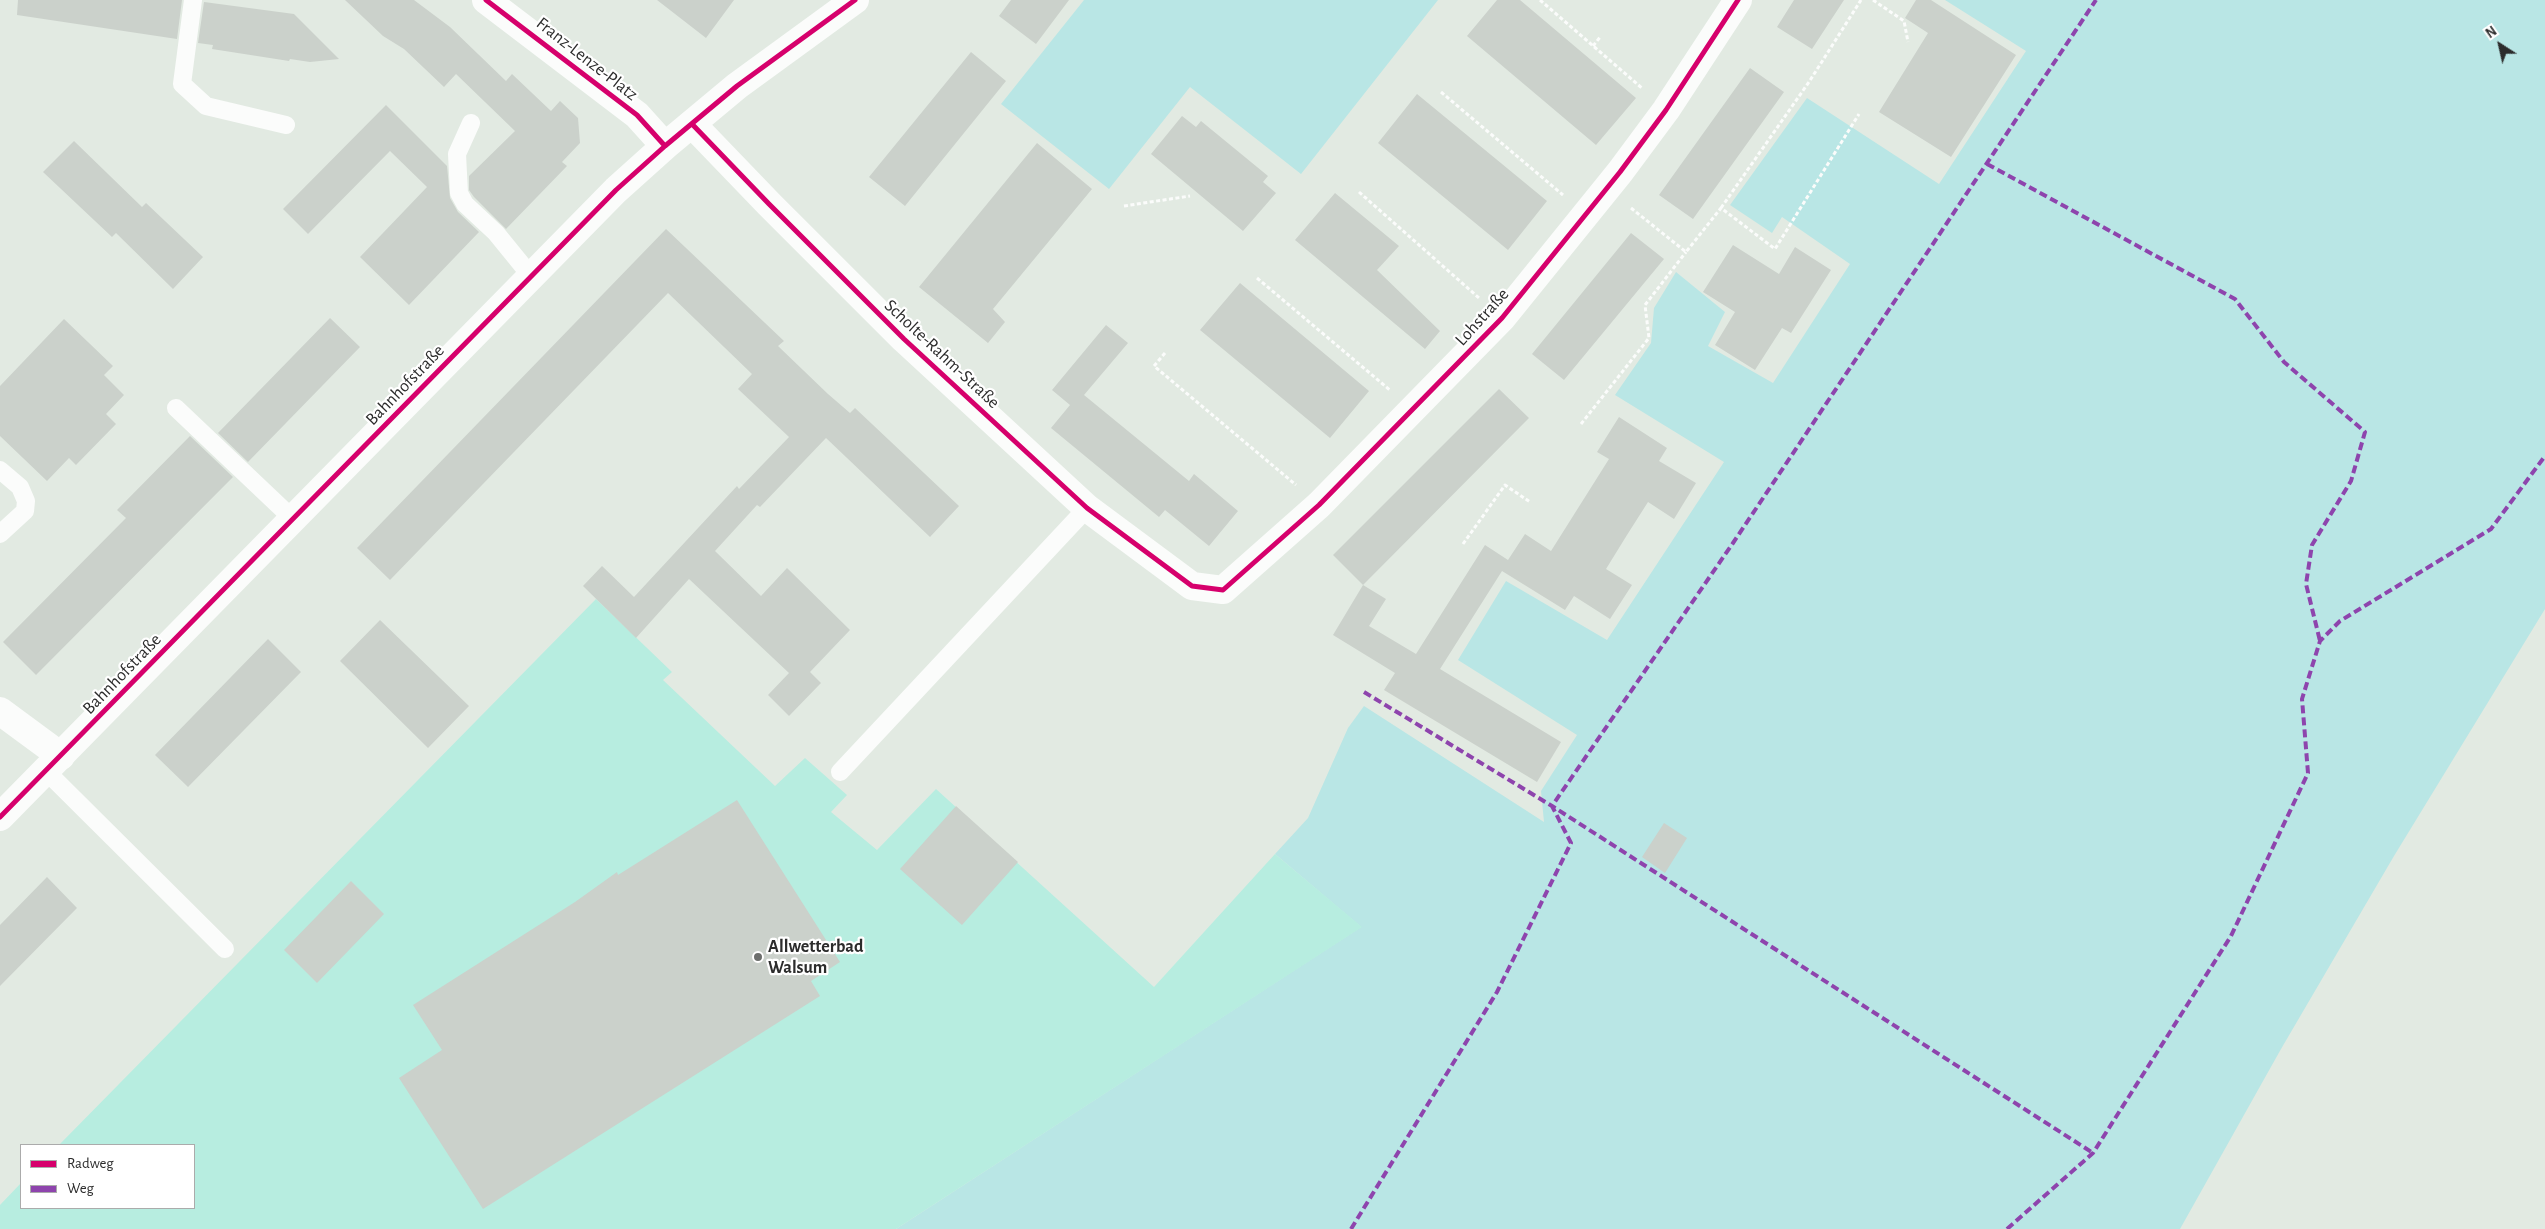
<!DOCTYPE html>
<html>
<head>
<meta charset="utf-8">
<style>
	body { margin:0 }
	#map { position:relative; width:2545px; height:1229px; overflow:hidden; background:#e2eae2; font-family:"Alegreya Sans",sans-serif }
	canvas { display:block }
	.legend { position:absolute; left:20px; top:1144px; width:175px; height:65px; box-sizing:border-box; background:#fff; border:1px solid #ababab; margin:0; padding:6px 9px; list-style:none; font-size:15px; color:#2c2c2c }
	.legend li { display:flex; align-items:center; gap:10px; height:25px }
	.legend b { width:25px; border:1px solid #ababab }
	.north { position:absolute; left:2475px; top:20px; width:50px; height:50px; -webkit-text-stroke:4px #fff; paint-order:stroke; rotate:325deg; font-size:14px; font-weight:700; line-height:20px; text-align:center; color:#2c2c2c }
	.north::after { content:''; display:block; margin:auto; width:18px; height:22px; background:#2c2c2c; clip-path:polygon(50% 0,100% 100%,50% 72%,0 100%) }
</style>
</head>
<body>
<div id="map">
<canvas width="2545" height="1229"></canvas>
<ul class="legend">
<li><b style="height:6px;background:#d6006c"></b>Radweg</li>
<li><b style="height:6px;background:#8e44ad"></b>Weg</li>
</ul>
<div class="north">N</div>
</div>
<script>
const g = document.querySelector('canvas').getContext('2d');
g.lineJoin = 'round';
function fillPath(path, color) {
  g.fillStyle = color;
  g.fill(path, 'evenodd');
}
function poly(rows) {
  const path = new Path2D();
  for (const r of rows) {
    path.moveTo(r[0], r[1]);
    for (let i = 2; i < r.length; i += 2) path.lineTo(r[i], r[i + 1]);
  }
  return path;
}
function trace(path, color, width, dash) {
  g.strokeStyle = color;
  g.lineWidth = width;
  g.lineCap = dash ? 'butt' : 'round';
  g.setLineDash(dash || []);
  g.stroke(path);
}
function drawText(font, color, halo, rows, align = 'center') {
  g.font = font + ' "Alegreya Sans",sans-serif';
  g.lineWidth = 4.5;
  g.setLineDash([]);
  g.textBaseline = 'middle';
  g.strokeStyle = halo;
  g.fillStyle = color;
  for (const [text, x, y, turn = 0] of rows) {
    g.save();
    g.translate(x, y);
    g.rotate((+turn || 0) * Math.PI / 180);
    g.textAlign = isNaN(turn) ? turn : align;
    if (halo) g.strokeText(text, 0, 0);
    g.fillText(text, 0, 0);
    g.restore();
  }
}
fillPath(poly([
	[1084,0,1438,0,1301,174,1190,87,1109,189,1001,104],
	[1945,0,2545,0,2545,609,2394,856,2281,1049,2180,1229,896,1229,1361,927,1275,854,1308,818,1348,728,1364,706,1544,822,1541,791,1577,735,1458,660,1506,581,1607,640,1724,462,1615,395,1651,343,1654,308,1676,272,1725,312,1708,346,1773,383,1850,264,1782,217,1772,233,1730,205,1807,98,1939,184,2026,51]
]), '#b9e6e5');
fillPath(poly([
	[596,599,672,672,663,680,775,786,805,758,847,795,831,812,877,850,936,789,1154,987,1275,854,1362,927,896,1229,0,1229,0,1205,21,1183,21,1208,194,1208,194,1145,59,1145]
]), '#b7ede0');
fillPath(poly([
	[18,0,182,0,177,39,17,15],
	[345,0,414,0,450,27,506,81,512,74,551,111,560,101,578,118,580,143,562,162,567,166,506,229,474,197,469,190,469,176,515,131,456,74,444,87,404,49,383,36],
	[657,0,734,0,706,38],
	[1011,0,1069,0,1036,44,999,16],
	[1497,0,1520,0,1636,98,1596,145,1467,36],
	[1794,0,1844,0,1812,49,1777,27],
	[1916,0,1931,0,2016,55,1951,157,1879,112,1928,33,1905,18],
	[204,2,294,14,339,59,310,62,290,59,289,61,212,49,213,45,198,43],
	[971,52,1006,81,905,206,869,177],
	[1750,68,1784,92,1693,219,1659,195],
	[1417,94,1547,201,1508,250,1378,143],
	[386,105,447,166,450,198,458,212,479,232,409,305,360,257,427,187,390,151,308,234,283,209],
	[1182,116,1196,127,1201,121,1268,176,1263,182,1276,193,1243,231,1151,154],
	[74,141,142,207,146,203,203,257,173,289,116,233,112,237,43,172],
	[1037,143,1092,189,993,309,1005,322,988,343,919,287],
	[1335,193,1399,246,1377,270,1440,331,1425,349,1295,240],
	[666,229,784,341,778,346,828,394,850,413,855,408,959,506,930,537,826,438,760,507,757,505,715,551,761,596,787,568,850,630,810,672,821,683,789,716,768,695,789,673,689,579,636,638,583,586,602,566,634,597,737,486,739,489,789,437,738,389,752,374,668,293,390,580,357,548],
	[1631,233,1664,259,1564,380,1532,354],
	[1733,245,1779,274,1795,247,1831,270,1791,333,1782,328,1755,370,1715,345,1735,312,1703,292],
	[1240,283,1369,391,1330,438,1200,330],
	[330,318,360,347,248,462,218,433],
	[64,319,113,366,104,375,124,395,106,414,116,424,76,465,69,458,47,481,0,436,0,386],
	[1106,325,1128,343,1084,395,1189,481,1194,474,1238,511,1209,546,1165,510,1159,517,1051,428,1070,405,1052,390],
	[1499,389,1529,418,1363,585,1333,555],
	[1619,417,1667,448,1659,461,1696,483,1674,519,1648,502,1627,535,1606,569,1632,585,1610,619,1574,596,1565,610,1502,571,1440,669,1561,742,1537,782,1384,690,1395,673,1333,635,1363,585,1386,599,1369,626,1416,654,1485,545,1508,560,1525,534,1551,551,1609,459,1597,452],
	[190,436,233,477,36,675,3,642,126,518,117,510],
	[380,620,469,706,428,748,340,661],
	[268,639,301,672,188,787,155,755],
	[737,800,840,962,811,981,820,996,483,1209,399,1078,442,1050,413,1005,575,902,617,872,618,875],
	[956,806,1018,862,962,925,900,869],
	[1664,823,1687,838,1665,873,1642,857],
	[47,877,77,908,0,986,0,925],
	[351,881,384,914,317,983,284,950]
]), '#cbd1cb');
trace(poly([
	[1540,0,1643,89],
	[1873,0,1904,21,1908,42],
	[1593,46,1601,36],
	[1441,92,1563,195],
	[1359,192,1479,298],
	[1124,206,1190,196],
	[1631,208,1686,252,1721,208,1775,249,1859,114],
	[1721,208,1809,82,1861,0],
	[1257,278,1391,391],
	[1165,353,1154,366,1296,485],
	[1581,424,1649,338,1645,305,1686,252],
	[1463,544,1505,485,1530,502]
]), '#fbfcfb', 3, [4, 2.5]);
trace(poly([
	[193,0,182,84,206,106,286,125],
	[471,123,457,154,459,193,465,204,496,233,531,276],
	[176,408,293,519],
	[0,470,20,487,26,501,25,511,0,534],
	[46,771,225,949],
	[840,772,1087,508]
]), '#fbfcfb', 18);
trace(poly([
	[692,124,769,204,904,339,1087,508,1192,586,1223,590,1319,505,1502,318,1620,172,1666,110,1738,0],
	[0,711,61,756]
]), '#fbfcfb', 28);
trace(poly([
	[486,0,637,115,665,146],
	[0,817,616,190,665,146,737,86,855,0]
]), '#fbfcfb', 28);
trace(poly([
	[1987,164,2235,299,2284,362,2365,432,2351,481,2312,545,2306,584,2320,641],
	[1364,692,1552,806,2093,1153],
	[1351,1229,1497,992,1571,843,1552,806,1733,543,2096,0],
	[2007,1229,2093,1153,2231,936,2308,773,2302,699,2320,641,2340,621,2491,529,2545,456]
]), '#8e44ad', 4, [8, 4]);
trace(poly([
	[486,0,637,115,665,146],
	[692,124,769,204,904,339,1087,508,1192,586,1223,590,1319,505,1502,318,1620,172,1666,110,1738,0],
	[0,817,616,190,665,146,737,86,855,0]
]), '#d6006c', 5);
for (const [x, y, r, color] of [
	[758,957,5,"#6c6e6c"]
]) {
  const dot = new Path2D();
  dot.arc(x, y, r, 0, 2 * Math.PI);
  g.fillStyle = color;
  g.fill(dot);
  trace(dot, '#fff', 2);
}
drawText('18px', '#2c2c2c', '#fff', [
	["Franz-Lenze-Platz",587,59,38],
	["Lohstraße",1482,317,-48],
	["Scholte-Rahm-Straße",942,354,43],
	["Bahnhofstraße",405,385,-46],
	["Bahnhofstraße",122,674,-46]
]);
drawText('bold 18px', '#2c2c2c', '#fff', [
	["Allwetterbad",768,947],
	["Walsum",768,968]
], 'left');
</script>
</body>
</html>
